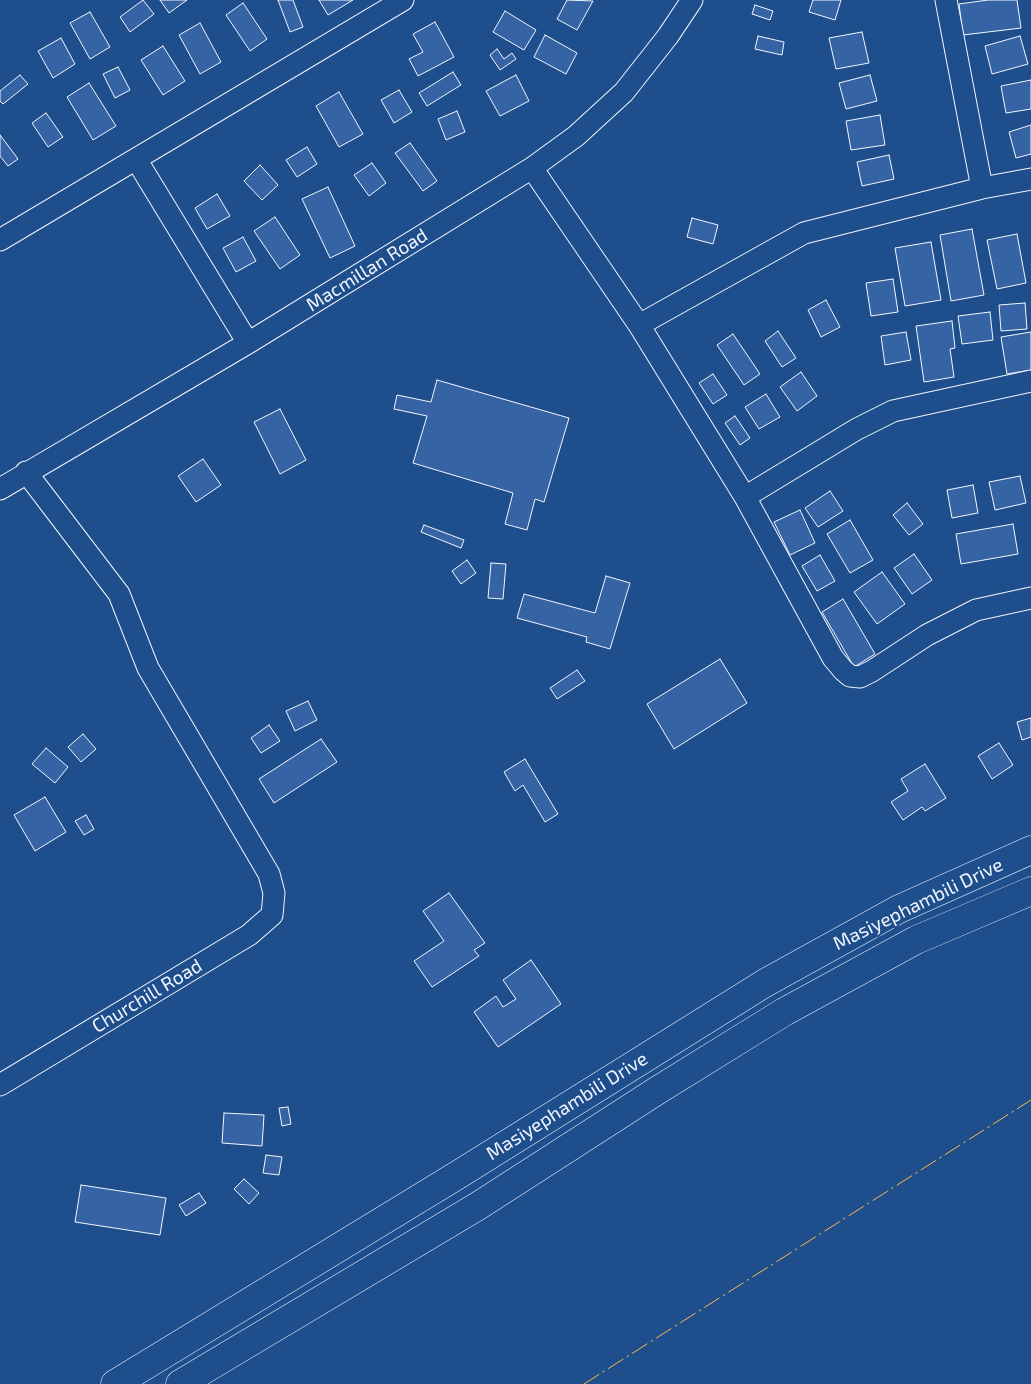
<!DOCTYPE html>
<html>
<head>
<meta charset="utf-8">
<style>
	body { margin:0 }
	canvas { display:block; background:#1f4e8c }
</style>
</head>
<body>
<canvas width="1031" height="1384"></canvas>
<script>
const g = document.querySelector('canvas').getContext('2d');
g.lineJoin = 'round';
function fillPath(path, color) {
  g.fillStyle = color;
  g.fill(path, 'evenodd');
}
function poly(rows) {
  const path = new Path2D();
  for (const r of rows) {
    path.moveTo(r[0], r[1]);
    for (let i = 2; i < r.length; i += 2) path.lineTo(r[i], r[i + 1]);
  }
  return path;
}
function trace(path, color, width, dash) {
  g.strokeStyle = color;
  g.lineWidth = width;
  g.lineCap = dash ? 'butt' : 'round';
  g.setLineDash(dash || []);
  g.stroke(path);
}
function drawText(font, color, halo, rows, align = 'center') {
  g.font = font + ' "Exo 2",sans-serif';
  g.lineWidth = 4;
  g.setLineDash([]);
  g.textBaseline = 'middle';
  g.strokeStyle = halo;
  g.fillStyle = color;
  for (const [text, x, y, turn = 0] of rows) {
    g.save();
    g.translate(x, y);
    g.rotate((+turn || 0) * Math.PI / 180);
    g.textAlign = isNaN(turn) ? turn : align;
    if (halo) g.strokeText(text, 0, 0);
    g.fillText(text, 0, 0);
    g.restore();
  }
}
const building = poly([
	[143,0,154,14,130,32,120,17,143,0],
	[160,0,187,0,169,13,160,0],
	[278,0,293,0,303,27,290,32,278,0],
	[319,0,353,0,328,15,319,0],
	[567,0,593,1,577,30,557,19,567,0],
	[813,0,841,0,835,20,809,12,813,0],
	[988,0,1017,0,1021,28,963,35,959,4,988,0],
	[243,3,267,39,250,51,226,15,243,3],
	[755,5,773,11,770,20,752,14,755,5],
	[505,11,536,30,524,50,493,32,505,11],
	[90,12,110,47,90,59,70,23,90,12],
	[435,22,454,57,418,76,409,59,423,52,413,34,435,22],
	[200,23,221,62,200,74,179,35,200,23],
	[862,32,869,63,836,69,829,38,862,32],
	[545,35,577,53,566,74,534,57,545,35],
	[758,36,784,42,782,55,755,49,758,36],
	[1020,36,1028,64,992,74,985,46,1020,36],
	[61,38,75,64,53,78,38,51,61,38],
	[163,46,185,81,163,95,141,60,163,46],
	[497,49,504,59,512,53,516,59,500,70,490,55,497,49],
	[118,67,130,90,115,98,103,74,118,67],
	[453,72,461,85,427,106,419,93,453,72],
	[20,75,28,84,3,104,0,101,0,91,20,75],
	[516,75,529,101,500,116,486,91,516,75],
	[870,75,877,101,846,109,839,83,870,75],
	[1031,80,1031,109,1006,113,1001,86,1031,80],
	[89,83,116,126,93,140,67,97,89,83],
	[399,90,412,112,394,123,381,100,399,90],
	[339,92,363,134,339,147,316,106,339,92],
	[457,111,465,132,446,140,438,119,457,111],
	[46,113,63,137,48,147,32,123,46,113],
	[880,115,885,145,851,150,846,121,880,115],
	[1031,125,1031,154,1016,158,1009,132,1031,125],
	[0,135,18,159,8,166,0,156,0,135],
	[410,143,437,181,423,191,395,153,410,143],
	[307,147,317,164,297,177,286,160,307,147],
	[889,155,894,179,862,186,857,162,889,155],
	[372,163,386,183,369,196,354,175,372,163],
	[260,165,278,185,262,200,244,181,260,165],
	[328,187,355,246,330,258,302,199,328,187],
	[217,194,230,216,207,229,195,208,217,194],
	[275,217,300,255,280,269,254,231,275,217],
	[692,218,718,225,713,244,687,237,692,218],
	[972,229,984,295,951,301,940,235,972,229],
	[1017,234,1026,283,997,289,987,240,1017,234],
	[243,237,256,261,236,272,223,248,243,237],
	[931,242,941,300,905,306,895,248,931,242],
	[893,279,898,312,871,316,866,283,893,279],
	[826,300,840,327,821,337,808,310,826,300],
	[1025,303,1027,329,1001,331,999,305,1025,303],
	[990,312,993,340,962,344,958,316,990,312],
	[952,321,955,348,950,349,954,377,924,382,916,326,952,321],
	[778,331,796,358,782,367,765,341,778,331],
	[906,332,911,360,885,365,881,336,906,332],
	[1031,332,1031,370,1007,374,1001,337,1031,332],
	[733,334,760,374,744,385,717,345,733,334],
	[801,372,817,396,797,411,780,387,801,372],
	[713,374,727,395,713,404,699,383,713,374],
	[437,380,569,418,544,502,535,499,527,530,505,524,513,493,413,463,427,416,394,409,397,395,431,402,437,380],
	[766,394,780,417,759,429,745,407,766,394],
	[280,409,306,460,280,474,254,422,280,409],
	[735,416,750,438,740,445,725,423,735,416],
	[203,459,221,485,196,502,178,476,203,459],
	[1020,476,1026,503,995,510,989,482,1020,476],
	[973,485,978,513,952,518,947,490,973,485],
	[830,491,843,511,818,527,805,508,830,491],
	[907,503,923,524,909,535,893,515,907,503],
	[800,510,815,543,790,555,774,522,800,510],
	[850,520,873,560,850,573,827,534,850,520],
	[1013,524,1018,554,961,564,956,534,1013,524],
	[424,525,464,540,461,548,421,532,424,525],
	[914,554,932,580,912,594,894,568,914,554],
	[820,555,835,581,817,591,802,566,820,555],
	[467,560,476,573,461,584,452,571,467,560],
	[491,563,506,564,503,599,488,598,491,563],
	[882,572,905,604,877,624,854,592,882,572],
	[606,576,630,583,610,649,586,642,587,637,517,618,524,594,595,613,606,576],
	[843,599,875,654,854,667,822,612,843,599],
	[720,659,747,703,674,749,647,704,720,659],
	[577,670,585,681,557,699,550,688,577,670],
	[308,701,317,720,295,731,286,711,308,701],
	[1031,718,1031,737,1022,740,1017,722,1031,718],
	[269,725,280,741,261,753,251,738,269,725],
	[83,734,96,749,81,762,68,747,83,734],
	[321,739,337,762,274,803,259,779,321,739],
	[999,743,1013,765,992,779,978,756,999,743],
	[46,748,68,767,55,783,32,764,46,748],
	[525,759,558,814,545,822,523,785,515,791,504,772,525,759],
	[925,764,946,798,925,811,922,807,903,820,891,802,908,791,901,779,925,764],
	[45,797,66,832,35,851,14,815,45,797],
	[86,815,94,829,84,835,75,821,86,815],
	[449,893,485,943,474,950,479,956,432,987,414,961,444,941,423,911,449,893],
	[531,960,561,1004,498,1047,474,1012,496,996,503,1007,516,999,503,980,531,960],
	[288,1107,291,1124,282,1126,279,1108,288,1107],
	[224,1113,264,1115,262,1146,222,1143,224,1113],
	[266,1155,282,1157,279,1175,263,1173,266,1155],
	[244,1179,259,1193,249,1204,234,1189,244,1179],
	[81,1185,166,1198,160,1235,75,1222,81,1185],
	[199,1193,206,1203,186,1216,179,1205,199,1193]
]);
fillPath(building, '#3563a3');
trace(building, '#f2f6ff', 1);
const minor = poly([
	[946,0,982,188],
	[136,159,248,343],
	[532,168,639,325,745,497,833,658,843,670,850,676,860,677,872,671,927,635,976,610,1031,598],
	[0,240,403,0],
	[639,325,804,233,982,188,1031,179],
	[0,489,248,343,532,168,576,136,624,92,668,36,692,0],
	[745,497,857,429,893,411,1031,381],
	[0,1085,249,935,272,915,274,893,269,874,148,668,119,594,26,472]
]);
const primary = poly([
	[115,1384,456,1176,765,983,899,909,1031,850],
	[180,1384,478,1206,658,1090,784,1012,916,940,1031,891]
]);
trace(minor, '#f2f6ff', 23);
trace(primary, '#f2f6ff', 29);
trace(minor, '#1f4e8c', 21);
trace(primary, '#1f4e8c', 28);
trace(poly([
	[584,1384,1031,1100]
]), '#ffb74d', 1, [18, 4, 2.5, 4]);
drawText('19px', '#f2f6ff', '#1f4e8c', [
	["Macmillan Road",367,270,-32],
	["Masiyephambili Drive",918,904,-26],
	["Churchill Road",147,996,-31],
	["Masiyephambili Drive",567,1106,-32]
]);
</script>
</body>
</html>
